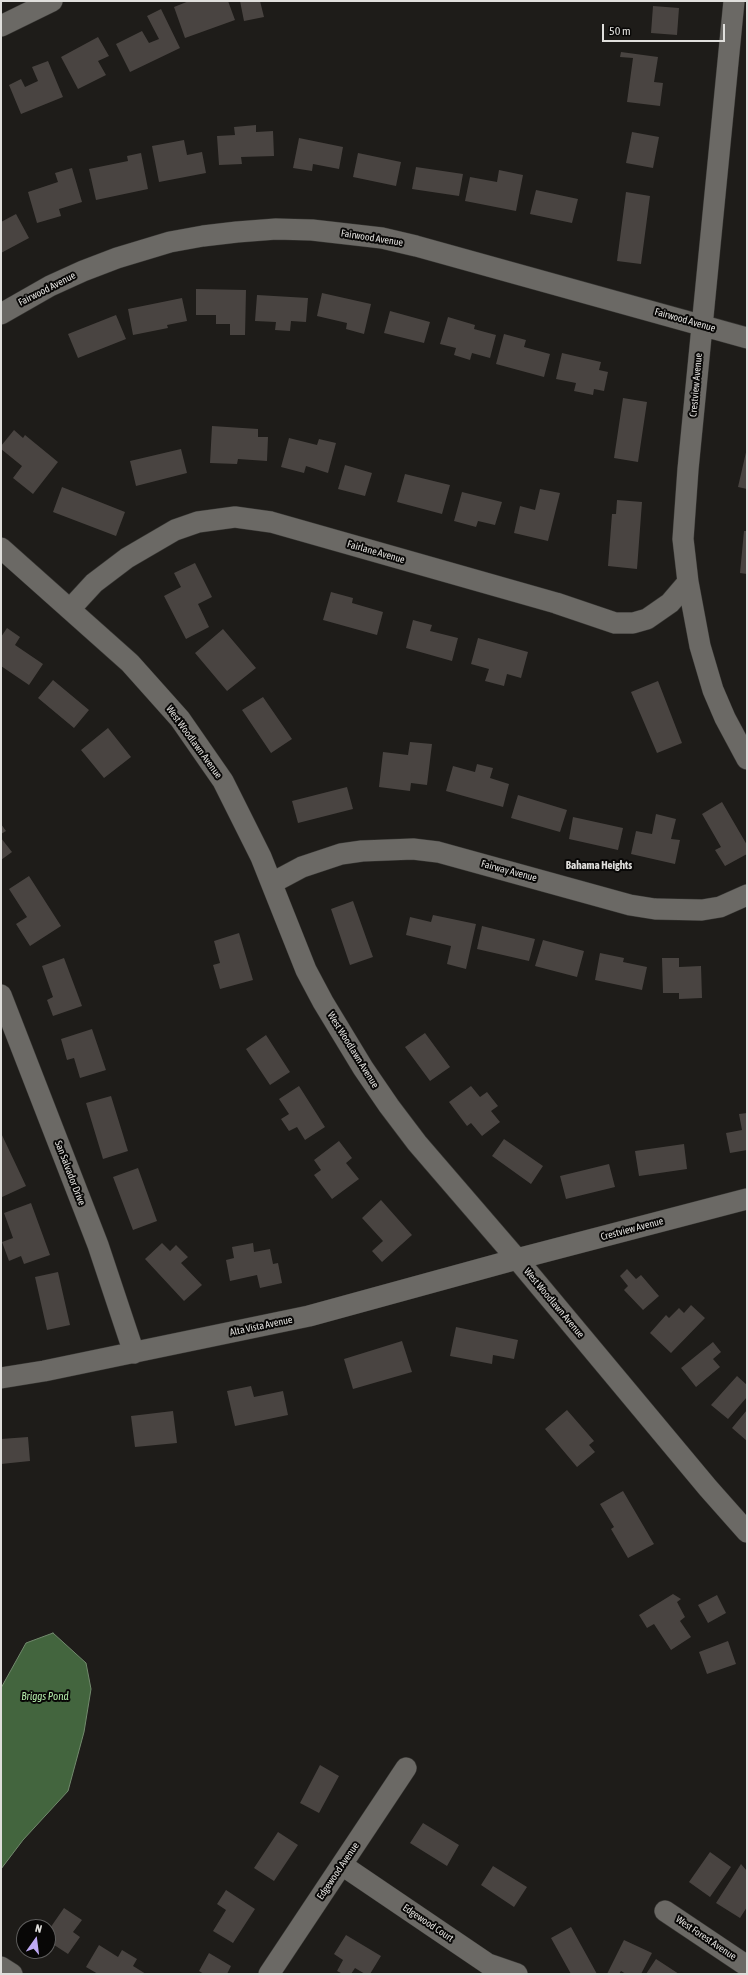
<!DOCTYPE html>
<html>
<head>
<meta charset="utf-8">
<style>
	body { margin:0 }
	#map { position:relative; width:748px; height:1975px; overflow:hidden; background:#1e1c19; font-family:"Asap Condensed",sans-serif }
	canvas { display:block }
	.frame { position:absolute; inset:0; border:2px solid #e0dfdc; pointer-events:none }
	.north { position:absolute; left:16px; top:1919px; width:40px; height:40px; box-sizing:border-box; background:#080706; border:1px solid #5e5d5c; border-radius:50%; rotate:14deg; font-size:11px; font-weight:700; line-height:16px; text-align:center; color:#e0dfdc }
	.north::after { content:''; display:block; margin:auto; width:14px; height:18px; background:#bea9f4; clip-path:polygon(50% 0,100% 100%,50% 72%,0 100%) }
	.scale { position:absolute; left:602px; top:24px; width:123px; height:18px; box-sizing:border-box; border:2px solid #e0dfdc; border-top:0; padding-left:5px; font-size:12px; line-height:14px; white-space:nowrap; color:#e0dfdc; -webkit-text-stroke:3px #080706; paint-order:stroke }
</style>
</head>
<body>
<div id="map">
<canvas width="748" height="1975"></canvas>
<div class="frame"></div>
<div class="north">N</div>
<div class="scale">50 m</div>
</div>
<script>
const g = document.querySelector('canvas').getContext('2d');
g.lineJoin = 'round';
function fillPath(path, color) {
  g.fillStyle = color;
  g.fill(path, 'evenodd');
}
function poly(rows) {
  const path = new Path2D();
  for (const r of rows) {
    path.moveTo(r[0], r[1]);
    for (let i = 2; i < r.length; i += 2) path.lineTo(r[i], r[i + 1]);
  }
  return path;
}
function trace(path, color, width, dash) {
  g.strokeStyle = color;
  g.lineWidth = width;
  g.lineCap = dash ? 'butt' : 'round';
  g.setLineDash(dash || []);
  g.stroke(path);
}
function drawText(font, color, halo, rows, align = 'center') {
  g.font = font + ' "Asap Condensed",sans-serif';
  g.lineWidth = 4;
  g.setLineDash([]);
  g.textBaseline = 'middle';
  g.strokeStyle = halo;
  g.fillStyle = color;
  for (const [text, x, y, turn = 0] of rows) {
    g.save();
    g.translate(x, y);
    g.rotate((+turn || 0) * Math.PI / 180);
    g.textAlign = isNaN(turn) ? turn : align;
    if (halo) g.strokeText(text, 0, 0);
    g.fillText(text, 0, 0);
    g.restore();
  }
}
const water = poly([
	[53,1633,86,1663,91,1689,84,1732,68,1791,23,1840,1,1869,1,1688,26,1643,53,1633]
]);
fillPath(water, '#43653e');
trace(water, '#728a6d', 1);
fillPath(poly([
	[189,1,228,1,235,20,185,38,174,7],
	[240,1,260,1,264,17,244,21],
	[653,6,679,8,677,35,651,33],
	[161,9,180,48,130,72,116,44,142,31,149,43,159,39,147,16],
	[98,37,109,56,98,61,106,75,78,89,61,57],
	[621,52,658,57,654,82,663,83,660,106,627,102,633,58,620,57],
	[48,61,63,97,21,114,9,85,21,79,25,87,38,81,32,67],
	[256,125,256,132,273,131,274,156,241,157,242,164,219,165,217,136,235,135,234,127],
	[632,132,659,137,653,168,626,163],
	[299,138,343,147,339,169,313,164,312,171,293,168],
	[184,140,187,155,202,152,206,173,159,182,152,146],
	[141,153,148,189,96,200,89,169,128,161,127,156],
	[358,153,401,162,396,186,353,177],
	[416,167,463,174,459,196,412,189],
	[72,168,82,202,59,209,61,216,37,223,28,192,58,182,55,173],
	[499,170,523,175,516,211,465,201,470,177,497,182],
	[536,190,578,199,572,223,530,214],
	[626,192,650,196,641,264,617,261],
	[16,214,29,238,1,253,1,222],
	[196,289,246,290,245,335,230,335,230,324,216,324,216,315,196,315],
	[322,293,371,304,364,334,346,329,347,323,317,316],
	[257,295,308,298,306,322,291,321,290,331,275,330,276,322,255,321],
	[182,298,187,321,167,325,168,328,133,335,128,309],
	[390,311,430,322,424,343,384,333],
	[116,315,126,339,78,358,68,334],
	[448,317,475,325,474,329,496,335,490,358,472,353,470,360,454,355,456,348,440,344],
	[504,334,526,340,524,347,550,354,544,377,496,364],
	[562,353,601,362,599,370,608,372,604,391,594,389,593,395,574,391,576,383,556,379],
	[623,398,647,402,638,462,614,458],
	[212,426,258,429,258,437,268,437,267,461,238,459,237,464,210,463],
	[14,430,23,438,25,435,58,462,33,494,13,478,22,466,1,449,1,446],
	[289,438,317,445,319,439,336,443,328,473,306,466,304,473,281,467],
	[747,448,747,489,738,487],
	[181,449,187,473,136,486,130,461],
	[345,465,372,473,365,496,338,489],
	[405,474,450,485,442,514,397,502],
	[62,487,125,512,116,536,53,512],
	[540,489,560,493,548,541,514,533,520,506,535,510],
	[462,492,502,502,495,525,478,521,476,527,454,521],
	[617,500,642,502,637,569,608,566,612,514,616,514],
	[744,531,747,531,747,574,740,573],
	[195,563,212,597,198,604,209,627,186,639,164,596,181,587,174,573],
	[331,592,353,598,352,603,383,612,377,635,323,620],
	[413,620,432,625,430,631,458,638,452,661,406,648],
	[7,628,20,637,15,645,43,664,29,685,1,666,1,637],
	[223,629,256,668,227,691,195,653],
	[478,638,528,652,521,678,507,674,504,686,485,681,489,669,471,664],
	[53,680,89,710,74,728,38,698],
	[658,681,682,743,657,753,631,692],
	[263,697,292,739,271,753,242,710],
	[108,728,131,757,104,778,81,750],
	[410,742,432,744,427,785,411,783,410,791,379,787,383,752,408,755],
	[477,764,493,768,490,778,509,784,503,807,446,791,453,766,475,772],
	[347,787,353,809,298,823,292,801],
	[518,795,567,810,560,832,511,818],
	[722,802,747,845,747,854,725,866,715,850,721,847,702,814],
	[656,814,676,819,671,839,680,840,675,864,631,854,636,831,652,834],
	[573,817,623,828,618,850,569,839],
	[1,824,6,831,1,834],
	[1,838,12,852,1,860],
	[29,876,61,926,30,946,16,924,27,917,9,889],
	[353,901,373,957,350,965,331,909],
	[433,915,476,924,466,969,447,964,451,946,406,935,410,917,431,922],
	[482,926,535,939,529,961,477,949],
	[239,933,253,980,220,989,213,965,220,963,214,941],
	[543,940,584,951,577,977,535,966],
	[600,953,624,958,623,962,647,967,642,990,595,980],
	[64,958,82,1006,53,1016,47,1000,53,997,42,966],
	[662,958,679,958,679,967,701,966,702,998,679,999,679,993,663,993],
	[92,1029,106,1070,80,1078,74,1058,67,1060,61,1039],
	[425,1033,450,1067,430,1081,405,1047],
	[266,1035,290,1072,270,1085,246,1049],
	[299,1086,325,1127,305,1140,297,1127,289,1131,281,1119,289,1114,279,1099],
	[471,1086,480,1097,487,1092,498,1106,491,1111,500,1122,482,1136,471,1123,467,1126,449,1102],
	[111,1096,128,1151,103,1159,86,1103],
	[747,1113,747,1150,730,1153,726,1133,742,1130,739,1114],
	[1,1133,26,1186,2,1197,1,1194],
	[504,1139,543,1166,531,1184,492,1156],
	[339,1141,352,1158,346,1163,359,1179,332,1199,314,1175,321,1170,314,1160],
	[684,1144,687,1169,639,1176,635,1151],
	[609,1164,615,1187,566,1199,560,1176],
	[138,1168,157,1221,133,1230,113,1177],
	[381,1200,412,1235,382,1262,372,1251,383,1241,362,1218],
	[31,1203,50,1255,24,1264,21,1256,9,1261,2,1242,13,1238,4,1213],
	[162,1243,170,1251,176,1245,188,1257,181,1263,202,1285,184,1301,145,1259],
	[253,1243,254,1252,270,1249,273,1264,278,1263,282,1283,260,1288,257,1275,230,1281,226,1260,234,1258,232,1247],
	[627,1269,636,1279,641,1275,659,1296,643,1310,624,1290,628,1286,620,1276],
	[58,1272,70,1325,47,1330,35,1277],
	[691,1305,705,1318,671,1353,650,1333,666,1315,669,1318,679,1308,684,1313],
	[456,1327,518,1340,514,1359,493,1355,492,1364,450,1356],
	[402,1341,412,1372,353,1389,344,1359],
	[713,1342,721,1352,713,1359,720,1367,696,1387,681,1368],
	[737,1376,747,1385,747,1397,728,1419,711,1405],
	[251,1386,254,1397,283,1391,288,1415,235,1426,227,1391],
	[567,1410,594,1441,589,1445,595,1452,577,1467,545,1429],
	[747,1410,747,1441,732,1428],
	[173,1411,177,1443,135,1447,131,1416],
	[28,1437,30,1461,1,1464,1,1439],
	[623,1491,654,1544,628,1558,611,1529,614,1527,600,1504],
	[673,1594,681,1599,677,1602,685,1617,680,1621,691,1637,671,1650,654,1624,647,1628,639,1615],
	[717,1595,726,1613,708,1623,698,1605],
	[728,1641,736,1664,707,1674,699,1652],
	[320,1765,339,1776,319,1813,300,1803],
	[423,1823,459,1845,447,1866,410,1843],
	[278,1832,298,1845,274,1881,254,1868],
	[710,1852,731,1867,710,1897,689,1882],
	[741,1864,747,1871,747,1907,740,1918,716,1903],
	[493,1866,527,1887,514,1907,481,1885],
	[226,1890,255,1909,233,1943,213,1931,226,1910,217,1904],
	[64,1908,82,1920,73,1932,80,1937,68,1954,48,1941,48,1931],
	[571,1927,597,1974,571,1974,551,1938],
	[346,1935,381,1956,370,1974,365,1974,355,1968,351,1974,343,1974,337,1971,343,1960,334,1954],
	[624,1940,652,1953,641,1974,626,1974,621,1971,619,1974,607,1974],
	[99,1945,118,1957,122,1950,137,1959,133,1966,146,1974,98,1974,86,1967],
	[209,1953,231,1966,227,1974,204,1974,199,1971],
	[656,1959,679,1974,646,1974]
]), '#494441');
const minor = poly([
	[734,1,688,469,683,539,688,582,700,646,713,690,725,718,747,759],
	[1,26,52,1],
	[1,314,50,286,83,271,117,258,170,242,203,236,237,232,276,229,312,230,382,238,416,246,747,338],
	[1,548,130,663,180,719,223,781,261,857,306,970,323,1002,363,1068,389,1106,417,1143,517,1259,708,1488,747,1532],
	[71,608,94,583,127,558,175,530,198,522,235,517,271,522,556,603,615,623,633,623,647,619,670,603,688,582],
	[272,883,302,867,341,854,362,851,413,849,438,852,630,905,655,909,702,910,720,907,747,895],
	[1,995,98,1245,134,1353],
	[1,1378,44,1371,309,1316,517,1259,747,1199],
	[342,1865,488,1964,517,1974],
	[665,1911,747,1966],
	[1,1967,12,1974],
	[269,1974,406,1768]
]);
trace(minor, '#383734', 22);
trace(minor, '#6b6965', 21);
drawText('10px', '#e0dfdc', '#080706', [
	["Fairwood Avenue",372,238,9],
	["Fairwood Avenue",47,289,-27],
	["Fairwood Avenue",685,320,16],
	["Crestview Avenue",696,385,-85],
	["Fairlane Avenue",376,552,16],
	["West Woodlawn Avenue",194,742,54],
	["Fairway Avenue",509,871,15],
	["West Woodlawn Avenue",353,1050,58],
	["San Salvador Drive",70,1173,69],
	["Crestview Avenue",632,1229,-15],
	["West Woodlawn Avenue",554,1303,50],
	["Alta Vista Avenue",261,1326,-12],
	["Edgewood Avenue",338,1871,-56],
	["Edgewood Court",428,1923,34],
	["West Forest Avenue",706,1938,34]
]);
drawText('bold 11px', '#e0dfdc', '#080706', [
	["Bahama Heights",599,866]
]);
drawText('italic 11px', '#aee5a5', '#080706', [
	["Briggs Pond",45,1697]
]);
</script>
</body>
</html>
